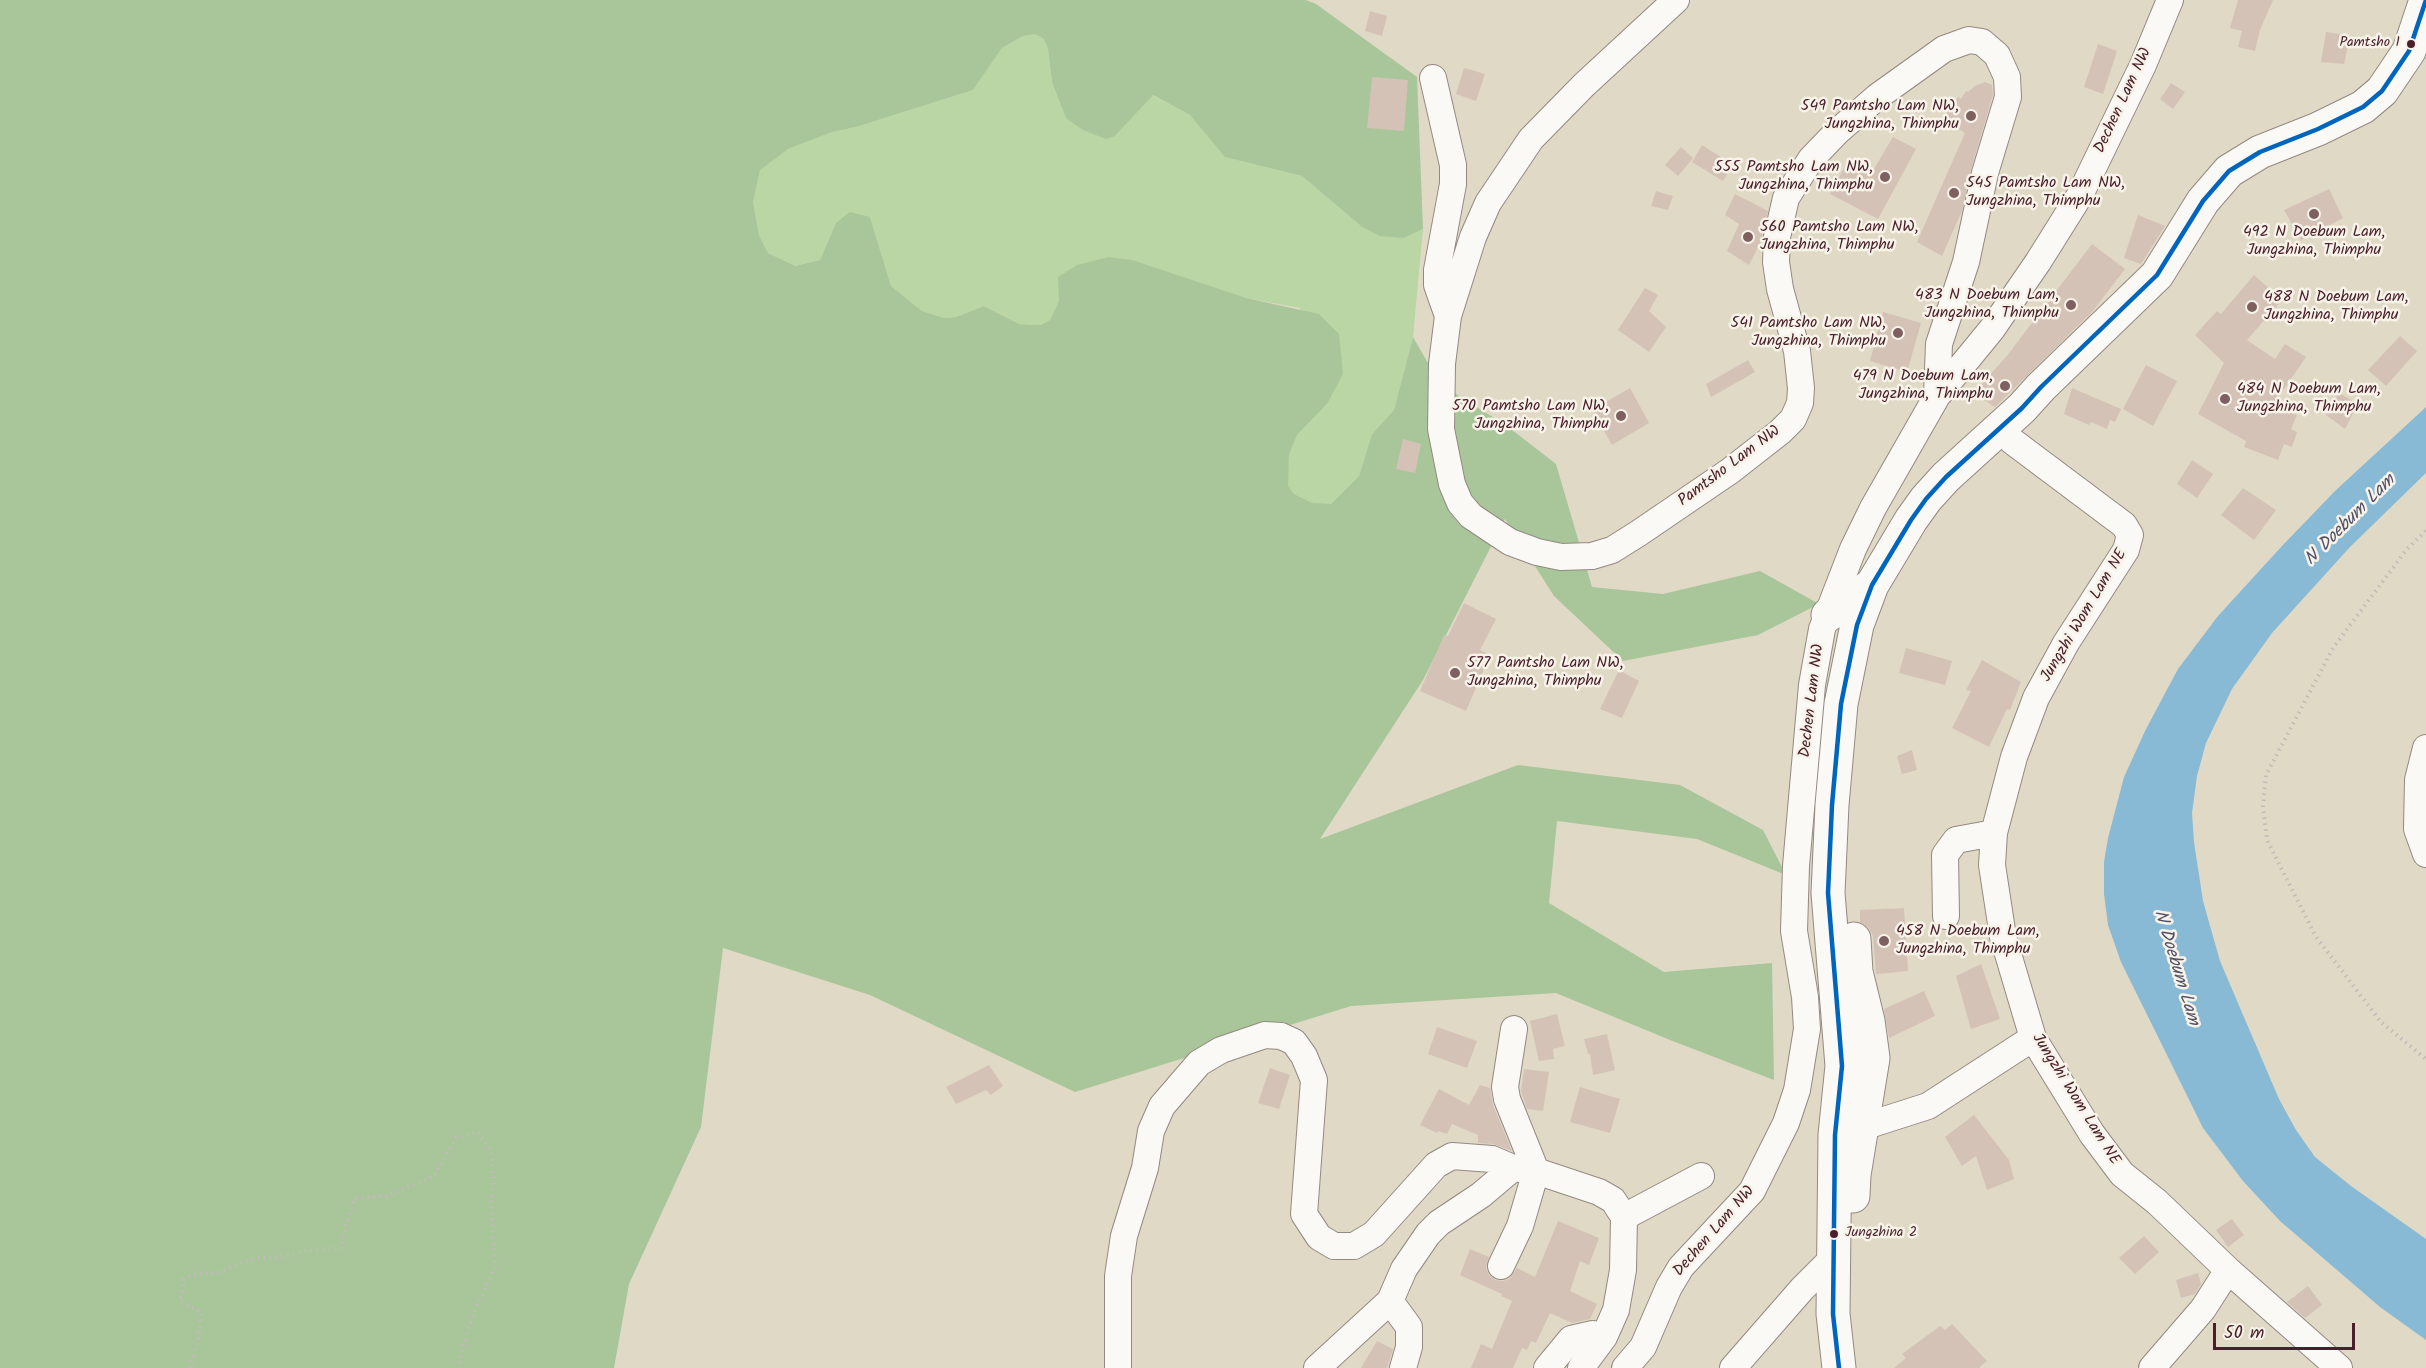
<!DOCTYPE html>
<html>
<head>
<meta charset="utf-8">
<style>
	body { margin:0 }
	#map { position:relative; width:2426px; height:1368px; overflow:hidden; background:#e0d9c6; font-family:Kalam,sans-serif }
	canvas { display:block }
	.scale { position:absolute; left:2213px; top:1323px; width:142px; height:27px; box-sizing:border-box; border:3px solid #4a1f2b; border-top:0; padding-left:8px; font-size:18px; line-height:21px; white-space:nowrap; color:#4a1f2b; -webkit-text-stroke:4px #f7f3e8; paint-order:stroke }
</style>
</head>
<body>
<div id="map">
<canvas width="2426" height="1368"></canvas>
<div class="scale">50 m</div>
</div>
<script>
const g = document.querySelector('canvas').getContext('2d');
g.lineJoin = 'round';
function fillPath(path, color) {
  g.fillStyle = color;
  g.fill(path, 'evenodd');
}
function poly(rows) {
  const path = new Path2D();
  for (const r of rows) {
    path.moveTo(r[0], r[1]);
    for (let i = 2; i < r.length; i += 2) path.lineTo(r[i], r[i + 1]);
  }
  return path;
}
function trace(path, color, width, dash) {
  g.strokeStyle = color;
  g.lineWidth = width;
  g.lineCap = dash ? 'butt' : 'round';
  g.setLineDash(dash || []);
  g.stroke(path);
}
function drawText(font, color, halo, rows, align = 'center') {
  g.font = font + ' Kalam,sans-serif';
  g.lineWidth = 5;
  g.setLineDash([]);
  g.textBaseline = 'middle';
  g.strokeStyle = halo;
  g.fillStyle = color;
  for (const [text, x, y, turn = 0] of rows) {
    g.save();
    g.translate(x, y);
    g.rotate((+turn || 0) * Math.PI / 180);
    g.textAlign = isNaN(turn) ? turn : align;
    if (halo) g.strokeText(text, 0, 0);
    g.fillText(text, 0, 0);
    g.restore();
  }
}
fillPath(poly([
	[1035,34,1044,39,1048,49,1052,82,1115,136,1152,95,1190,115,1226,157,1302,176,1362,227,1404,238,1423,229,1413,337,1394,410,1372,434,1359,476,1331,504,1312,504,1294,494,1287,486,1289,455,1297,435,1327,404,1300,308,1246,298,1059,301,1050,320,1041,325,1019,324,984,306,956,317,944,318,922,311,891,286,870,217,836,223,820,260,794,266,768,253,759,235,753,202,760,169,788,149,832,132,856,127,973,90,1002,48,1023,36]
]), '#b9d6a4');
fillPath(poly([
	[0,0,1306,0,1316,4,1417,77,1423,229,1404,238,1380,236,1362,227,1302,176,1225,157,1190,115,1153,95,1115,136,1106,139,1083,130,1066,118,1052,82,1048,49,1044,39,1035,34,1023,36,1002,48,973,90,856,127,832,132,788,149,760,170,753,202,759,235,768,253,795,266,820,260,836,223,850,212,870,217,891,286,922,311,944,318,956,317,984,306,1019,324,1041,325,1050,320,1059,301,1058,277,1077,265,1109,257,1132,260,1246,298,1319,314,1339,334,1343,374,1327,404,1297,435,1289,455,1288,486,1294,494,1312,503,1331,504,1359,476,1372,434,1394,410,1413,337,1440,384,1507,426,1556,464,1592,587,1663,594,1760,571,1819,604,1758,635,1623,661,1554,596,1505,519,1423,680,1320,839,1518,765,1680,785,1763,830,1786,875,1697,839,1557,821,1549,903,1664,972,1772,963,1774,1080,1670,1040,1556,993,1351,1006,1075,1092,870,995,723,948,701,1127,629,1284,614,1368,0,1368]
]), '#a8c699');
fillPath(poly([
	[2426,407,2426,473,2350,547,2272,633,2232,689,2206,743,2197,776,2192,813,2194,842,2203,901,2220,961,2279,1099,2296,1130,2315,1157,2351,1186,2426,1239,2426,1340,2380,1307,2280,1221,2243,1181,2203,1128,2121,962,2108,925,2104,894,2104,862,2108,838,2124,777,2146,729,2178,669,2218,616,2282,546,2335,491]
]), '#89bad5');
fillPath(poly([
	[2238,0,2273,0,2260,30,2255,51,2238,47,2242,31,2230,28],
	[1370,11,1387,16,1382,36,1365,31],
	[2326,32,2350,36,2344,64,2321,62],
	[2098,44,2117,51,2103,94,2084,87],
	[1464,68,1485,74,1476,101,1456,94],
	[1372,77,1408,80,1404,131,1367,128],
	[1985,82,1992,85,1993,95,1971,169,1962,211,1942,256,1917,242,1965,133,1943,119,1958,97,1961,99,1966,91,1968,92,1975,86],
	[2171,83,2185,92,2173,109,2160,99],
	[1893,137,1916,149,1878,219,1830,194,1849,159,1872,172],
	[1702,145,1733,165,1723,181,1692,162],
	[1681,147,1693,158,1678,176,1665,165],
	[2329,189,2343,218,2301,240,2284,210],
	[1656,191,1673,196,1668,210,1651,206],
	[1735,194,1768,211,1762,239,1749,265,1727,251,1739,224,1725,215],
	[2138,215,2165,226,2141,264,2124,258],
	[2092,244,2125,269,2092,312,1995,407,1973,393,2006,357],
	[2254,275,2282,300,2247,340,2275,359,2285,344,2306,357,2272,406,2297,415,2291,429,2297,432,2292,447,2284,444,2278,460,2244,447,2246,441,2198,414,2224,363,2195,335,2217,311,2221,314],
	[1645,288,1658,295,1649,311,1666,327,1649,352,1618,330],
	[1883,312,1921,323,1907,372,1870,361],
	[2400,336,2417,351,2386,386,2368,370],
	[1748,360,1755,372,1711,397,1706,384],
	[2146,365,2177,381,2153,426,2123,409],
	[1630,388,1649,423,1612,445,1592,410],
	[2072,388,2121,409,2115,422,2110,420,2107,429,2091,422,2089,425,2064,414],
	[2339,393,2358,404,2345,429,2326,415],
	[1403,439,1421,444,1415,473,1396,469],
	[2192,460,2213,474,2197,498,2177,484],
	[2243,488,2276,510,2254,540,2221,515],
	[1464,603,1496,619,1480,650,1490,655,1466,711,1420,691,1444,635,1448,636],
	[1906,648,1952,661,1945,685,1899,673],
	[1982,660,2021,682,2010,710,2007,709,1989,747,1952,728,1971,691,1966,690],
	[1619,670,1639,681,1622,718,1600,709],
	[1912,750,1917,770,1902,774,1897,756],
	[1904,908,1908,971,1876,974,1873,937,1869,928,1860,922,1860,910],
	[1981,964,2000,1019,1971,1029,1956,976],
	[1924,991,1935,1016,1889,1038,1884,1009],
	[1557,1014,1565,1046,1553,1049,1554,1059,1539,1061,1530,1021],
	[1437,1027,1477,1041,1467,1068,1428,1054],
	[1607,1034,1615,1070,1593,1075,1590,1054,1588,1054,1584,1039],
	[989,1065,1003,1086,991,1095,986,1090,956,1104,946,1087],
	[1270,1068,1290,1075,1279,1109,1258,1103],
	[1524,1069,1549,1072,1543,1111,1527,1109,1521,1091],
	[1480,1085,1490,1088,1493,1105,1512,1151,1493,1144,1478,1143,1478,1135,1452,1124,1447,1134,1438,1131,1437,1133,1420,1125,1439,1089,1469,1105],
	[1580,1087,1620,1099,1610,1133,1570,1122],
	[1974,1115,2009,1160,2014,1179,1987,1190,1976,1156,1962,1166,1945,1137],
	[2232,1219,2244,1235,2228,1247,2216,1230],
	[1558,1221,1599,1238,1589,1265,1580,1261,1570,1291,1597,1304,1590,1319,1572,1323,1550,1313,1536,1343,1531,1341,1527,1350,1522,1348,1513,1368,1471,1368,1481,1344,1492,1349,1512,1301,1501,1296,1502,1294,1460,1275,1470,1249,1489,1257,1486,1268,1489,1275,1495,1280,1503,1281,1509,1279,1517,1268,1535,1277],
	[2144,1236,2159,1252,2135,1274,2119,1258],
	[2198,1273,2201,1284,2195,1294,2181,1298,2176,1280],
	[2308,1286,2322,1305,2305,1318,2287,1302],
	[1952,1324,1987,1361,1979,1368,1894,1368,1906,1358,1902,1354,1940,1326,1945,1330],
	[1377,1341,1393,1349,1387,1368,1361,1368]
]), '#d4c2b7');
const minor = poly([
	[1676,0,1584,85,1531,139,1488,203,1473,237,1448,316,1442,364,1441,429,1452,484,1460,503,1471,516,1510,542,1537,552,1561,557,1592,556,1612,550,1639,533,1730,471,1780,432,1793,419,1800,403,1801,388,1797,351,1780,289,1776,262,1777,237,1786,198,1811,159,1837,132,1877,97,1944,49,1969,40,1982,42,1997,55,2007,77,2008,97,1985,173,1966,262,1939,344,1937,396],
	[1433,78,1453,165,1453,184,1437,270,1437,285,1448,316],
	[2012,441,2124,525,2130,535,2126,550,2066,643,2036,698,2014,757,1994,833,1992,865,2003,937,2033,1038,2092,1134,2122,1174,2157,1202,2228,1270,2339,1368],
	[2426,748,2418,780,2417,829,2426,854],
	[1946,916,1945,855,1956,840,1994,833],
	[1847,1132,1928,1106,2033,1038],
	[1624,1217,1701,1176],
	[1501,1266,1520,1226,1536,1171,1507,1099,1505,1087,1514,1029],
	[1390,1301,1404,1269,1428,1234,1439,1223,1481,1195,1513,1168],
	[1118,1368,1118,1276,1124,1236,1145,1168,1151,1131,1162,1106,1199,1063,1221,1050,1265,1035,1281,1036,1294,1042,1304,1056,1314,1080,1304,1214,1319,1237,1334,1246,1354,1246,1374,1234,1436,1165,1452,1156,1492,1159,1513,1168,1536,1171,1599,1192,1613,1200,1624,1217,1623,1270,1616,1310,1604,1337,1581,1368],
	[1317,1368,1390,1301,1409,1327,1409,1347,1403,1368],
	[1547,1368,1571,1339,1593,1334,1604,1337],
	[1625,1368,1643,1347,1669,1287,1681,1267,1752,1191,1786,1123,1797,1090,1807,1029,1805,997,1794,931,1796,866,1812,685,1822,629,1853,549,1873,508,1937,396,1992,329,2038,262,2080,195,2143,65,2170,0],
	[1733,1368,1802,1289,1835,1256],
	[2152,1368,2203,1309,2228,1270]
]);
const major = poly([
	[1828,615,1872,585],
	[1853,1196,1854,1175,1873,1058,1868,1021,1856,972,1854,939],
	[1839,1368,1833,1314,1835,1135,1842,1066,1828,893,1832,805,1841,704,1857,625,1872,585,1911,520,1926,499,1946,477,2022,408,2041,387,2157,275,2203,201,2229,171,2260,152,2318,129,2363,107,2382,91,2409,51,2426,0]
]);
trace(minor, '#948982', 28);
trace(major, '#948982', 35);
trace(poly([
	[2426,531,2407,549,2333,648,2266,775,2263,807,2267,840,2316,937,2381,1022,2426,1059],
	[190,1368,200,1331,201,1312,180,1301,184,1280,192,1275,219,1272,255,1258,274,1258,306,1251,342,1248,345,1227,355,1198,388,1196,434,1176,456,1138,478,1132,488,1147,492,1160,494,1180,491,1203,495,1267,474,1312,463,1345,459,1368]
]), '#c1bbb9', 4, [1.5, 4.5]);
trace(minor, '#faf9f6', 26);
trace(major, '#faf9f6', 33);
trace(poly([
	[1839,1368,1833,1314,1835,1135,1842,1066,1828,893,1832,805,1841,704,1857,625,1872,585,1911,520,1926,499,1946,477,2022,408,2041,387,2157,275,2203,201,2229,171,2260,152,2318,129,2363,107,2382,91,2409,51,2426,0]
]), '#0065bd', 4.5);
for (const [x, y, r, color] of [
	[2411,44,5,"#4a1f2b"],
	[1971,116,6,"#7e6061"],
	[1885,177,6,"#7e6061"],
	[1954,193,6,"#7e6061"],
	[2314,214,6,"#7e6061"],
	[1748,237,6,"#7e6061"],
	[2071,305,6,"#7e6061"],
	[2252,307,6,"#7e6061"],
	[1898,333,6,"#7e6061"],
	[2005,386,6,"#7e6061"],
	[2225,399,6,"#7e6061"],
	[1621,416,6,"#7e6061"],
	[1455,673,6,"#7e6061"],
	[1884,941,6,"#7e6061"],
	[1834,1234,5,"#4a1f2b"]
]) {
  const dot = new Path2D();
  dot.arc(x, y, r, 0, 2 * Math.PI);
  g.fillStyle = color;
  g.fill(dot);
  trace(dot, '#f7f3e8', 2);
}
drawText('14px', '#4a1f2b', '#f7f3e8', [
	["Pamtsho 1",2400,44],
	["Jungzhina 2",1845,1234,"left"]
], 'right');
drawText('16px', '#4a1f2b', '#f7f3e8', [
	["Dechen Lam NW",2124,101,-65],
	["Pamtsho Lam NW",1730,467,-37],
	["Jungzhi Wom Lam NE",2085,616,-59],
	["Dechen Lam NW",1813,701,-83],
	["Jungzhi Wom Lam NE",2075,1100,58],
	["Dechen Lam NW",1715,1232,-49]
]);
drawText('16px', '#4a1f2b', '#f7f3e8', [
	["549 Pamtsho Lam NW,",1959,107],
	["Jungzhina, Thimphu",1959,125],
	["555 Pamtsho Lam NW,",1873,168],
	["Jungzhina, Thimphu",1873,186],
	["545 Pamtsho Lam NW,",1966,184,"left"],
	["Jungzhina, Thimphu",1966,202,"left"],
	["560 Pamtsho Lam NW,",1760,228,"left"],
	["Jungzhina, Thimphu",1760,246,"left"],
	["492 N Doebum Lam,",2314,233,"center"],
	["Jungzhina, Thimphu",2314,251,"center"],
	["483 N Doebum Lam,",2059,296],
	["Jungzhina, Thimphu",2059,314],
	["488 N Doebum Lam,",2264,298,"left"],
	["Jungzhina, Thimphu",2264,316,"left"],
	["541 Pamtsho Lam NW,",1886,324],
	["Jungzhina, Thimphu",1886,342],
	["479 N Doebum Lam,",1993,377],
	["Jungzhina, Thimphu",1993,395],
	["484 N Doebum Lam,",2237,390,"left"],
	["Jungzhina, Thimphu",2237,408,"left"],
	["570 Pamtsho Lam NW,",1609,407],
	["Jungzhina, Thimphu",1609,425],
	["577 Pamtsho Lam NW,",1467,664,"left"],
	["Jungzhina, Thimphu",1467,682,"left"],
	["458 N Doebum Lam,",1896,932,"left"],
	["Jungzhina, Thimphu",1896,950,"left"]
], 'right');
drawText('italic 18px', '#535169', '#f7f3e8', [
	["N Doebum Lam",2351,521,-45],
	["N Doebum Lam",2175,968,73]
]);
</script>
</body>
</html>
